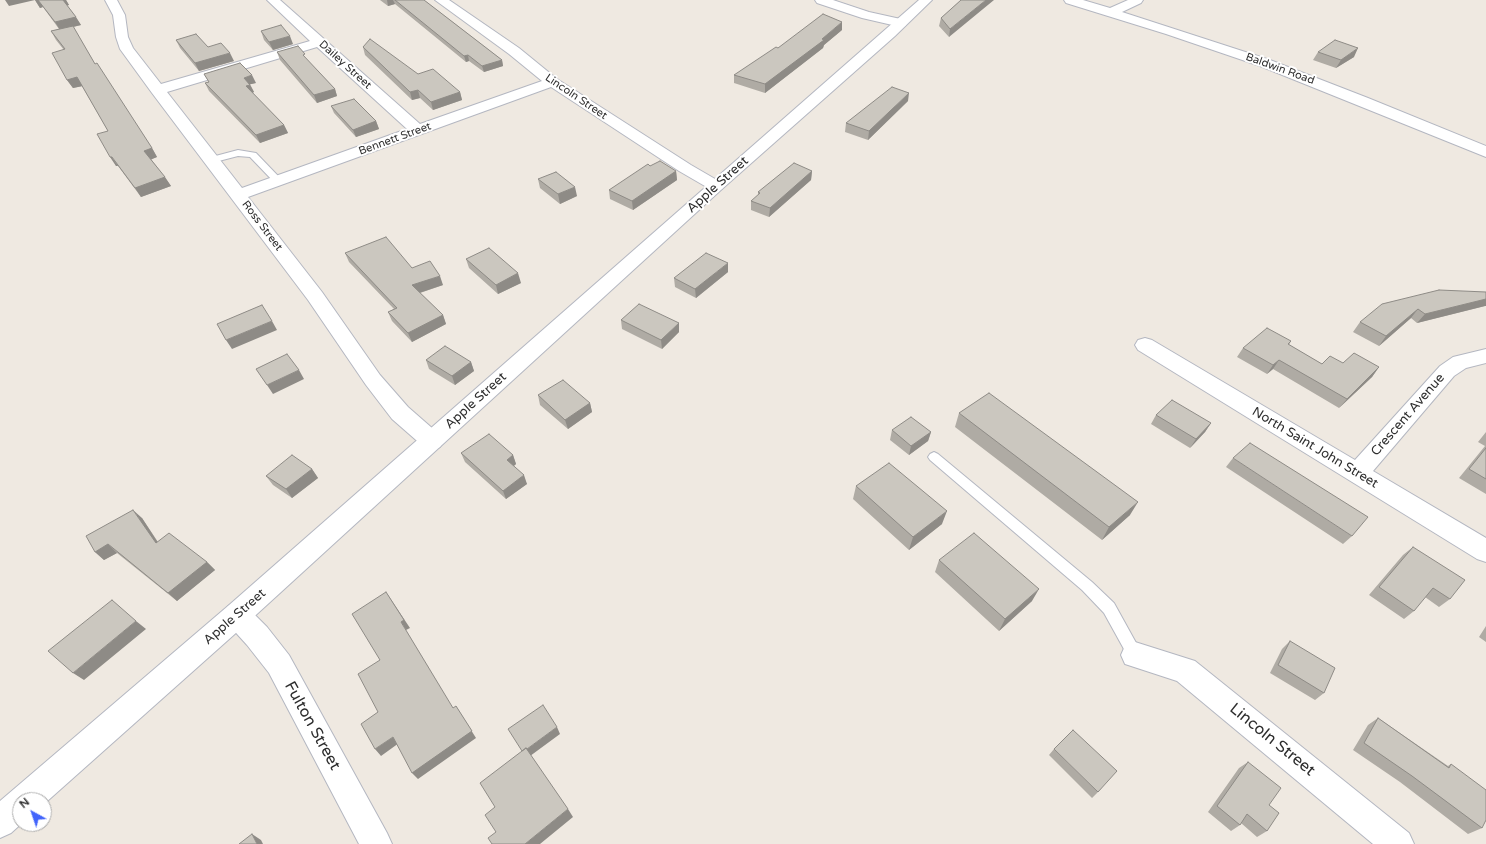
<!DOCTYPE html>
<html>
<head>
<meta charset="utf-8">
<style>
	body { margin:0 }
	#map { position:relative; width:1486px; height:844px; overflow:hidden; background:#efe9e1; font-family:"Varela Round",sans-serif }
	canvas { display:block }
	.north { position:absolute; left:12px; top:792px; width:40px; height:40px; box-sizing:border-box; background:#fff; border:1px solid #ababab; border-radius:50%; rotate:320deg; font-size:11px; font-weight:700; line-height:16px; text-align:center; color:#2e2e2e }
	.north::after { content:''; display:block; margin:auto; width:14px; height:18px; background:#4264fb; clip-path:polygon(50% 0,100% 100%,50% 72%,0 100%) }
</style>
</head>
<body>
<div id="map">
<canvas width="1486" height="844"></canvas>
<div class="north">N</div>
</div>
<script>
const g = document.querySelector('canvas').getContext('2d');
g.lineJoin = 'round';
function poly(rows) {
  const path = new Path2D();
  for (const r of rows) {
    path.moveTo(r[0], r[1]);
    for (let i = 2; i < r.length; i += 2) path.lineTo(r[i], r[i + 1]);
  }
  return path;
}
function trace(path, color, width, dash) {
  g.strokeStyle = color;
  g.lineWidth = width;
  g.lineCap = dash ? 'butt' : 'round';
  g.setLineDash(dash || []);
  g.stroke(path);
}
function fillPath(path, color) {
  g.fillStyle = color;
  g.fill(path, 'evenodd');
}
function drawText(font, color, halo, rows, align = 'center') {
  g.font = font + ' "Varela Round",sans-serif';
  g.lineWidth = 4;
  g.setLineDash([]);
  g.textBaseline = 'middle';
  g.strokeStyle = halo;
  g.fillStyle = color;
  for (const [text, x, y, turn = 0] of rows) {
    g.save();
    g.translate(x, y);
    g.rotate((+turn || 0) * Math.PI / 180);
    g.textAlign = isNaN(turn) ? turn : align;
    if (halo) g.strokeText(text, 0, 0);
    g.fillText(text, 0, 0);
    g.restore();
  }
}
const lane = poly([
	[238,150,256,153,281,179,282,181,281,183,275,183,250,157,238,156,211,163,207,160,208,158,238,150],
	[934,452,938,454,1092,582,1114,603,1140,650,1142,655,1140,660,1135,662,1130,660,1104,613,1082,590,930,460,928,457,930,454,934,452]
]);
const street = poly([
	[105,0,117,0,125,15,128,37,133,48,161,84,310,41,267,0,280,0,420,124,542,81,509,54,435,0,449,0,519,48,557,79,691,165,722,183,724,186,722,189,716,191,710,189,679,171,551,87,248,197,322,292,380,375,408,407,440,435,443,441,440,447,432,450,424,447,392,419,366,385,308,300,152,93,120,49,116,37,113,15,105,0],
	[317,47,407,129,242,188,167,92,317,47],
	[815,0,833,0,869,12,905,20,907,23,905,26,901,27,862,18,817,3,815,0],
	[1064,0,1083,0,1110,8,1128,0,1143,0,1141,3,1122,12,1270,60,1368,98,1486,146,1486,157,1260,66,1166,34,1066,3,1064,0],
	[1145,338,1152,340,1355,460,1440,366,1453,357,1486,349,1486,363,1466,368,1454,376,1373,471,1486,538,1486,562,1477,559,1138,350,1135,345,1138,340,1145,338],
	[237,603,246,606,267,627,289,655,387,833,392,844,359,844,269,673,247,645,228,624,224,615,228,606,237,603],
	[1135,642,1195,661,1409,833,1414,844,1373,844,1177,681,1125,664,1121,655,1125,646,1135,642]
]);
const secondary = poly([
	[919,0,932,0,895,36,722,189,246,624,44,804,44,800,20,800,21,824,11,833,0,838,0,801,228,606,919,0]
]);
trace(lane, '#b4b7c1', 2);
trace(street, '#b4b7c1', 2);
trace(secondary, '#b4b7c1', 2);
fillPath(lane, '#fff');
fillPath(street, '#fff');
fillPath(secondary, '#fff');
fillPath(poly([
	[35,0,66,0,69,5,67,5,81,25,73,27,95,64,152,148,157,157,151,159,171,186,141,197,118,166,116,166,108,131,82,86,73,88,67,80,64,50,56,40,51,31,59,29,43,7,40,8],
	[380,0,424,0,502,60,503,66,484,72,469,61,466,62,395,4,388,6],
	[961,0,949,37,939,26,941,18],
	[842,30,824,45,823,48,765,93,734,83,734,75,778,48],
	[261,31,293,44,273,50,264,40],
	[176,40,208,47,234,61,199,71,180,48],
	[363,47,418,74,460,92,462,100,433,110,420,98,412,100,365,55],
	[277,52,307,60,335,89,337,96,317,103,280,60],
	[1318,52,1354,57,1336,68,1313,60],
	[204,74,256,83,250,84,254,92,252,93,284,125,288,133,260,143,209,91,205,83,209,82],
	[908,101,868,140,845,132,846,123],
	[331,106,376,121,379,129,356,137,334,113],
	[650,166,676,171,677,180,633,210,610,199,609,190],
	[812,171,811,180,769,217,751,210,751,201,758,196,758,192],
	[538,179,577,196,560,204,540,188],
	[345,253,412,268,443,285,420,293,443,315,446,324,412,342,392,321,388,312,394,309,349,262],
	[466,259,521,283,498,294,469,268],
	[728,272,696,298,675,287,674,278],
	[1486,292,1486,306,1485,306,1417,323,1411,318,1379,346,1353,332,1360,322],
	[621,320,679,332,662,349,622,329],
	[1291,341,1289,345,1322,364,1343,363,1379,367,1372,377,1339,408,1273,369,1267,374,1237,357,1243,348],
	[426,360,471,362,474,371,455,385,429,369],
	[538,395,590,403,592,412,568,429,540,405],
	[959,413,1130,515,1102,540,955,427],
	[1156,415,1211,423,1205,432,1190,448,1151,424],
	[892,430,931,432,928,441,909,455,890,440],
	[1486,432,1486,494,1459,478,1485,446,1478,442],
	[461,453,513,455,516,464,514,466,527,484,506,499,465,462],
	[1233,458,1352,536,1343,544,1226,467],
	[312,469,318,478,292,498,273,485,266,476],
	[856,486,942,524,909,550,853,499],
	[142,518,158,542,207,562,215,570,177,601,117,553,104,560,95,552],
	[1413,547,1450,599,1439,607,1425,597,1414,611,1404,619,1369,595,1403,555],
	[939,560,1032,601,999,631,935,572],
	[1486,626,1486,642,1479,637],
	[1290,641,1324,693,1315,700,1270,673,1282,649],
	[1378,718,1448,766,1451,764,1482,828,1468,834,1400,782,1353,750,1368,725],
	[1054,749,1098,792,1092,798,1049,755],
	[1248,762,1269,805,1267,831,1257,837,1241,823,1240,825,1231,831,1208,812,1239,768]
]), '#afaba4');
fillPath(poly([
	[5,0,35,0,9,6],
	[35,0,38,0,43,7,40,8],
	[63,0,66,0,69,5,66,6],
	[387,0,393,0,395,4,388,6],
	[986,0,994,0,949,37,950,29],
	[76,17,81,25,60,30,55,22],
	[842,22,842,30,824,45,823,48,765,93,765,84,822,39],
	[290,36,293,44,273,50,269,42],
	[1358,48,1354,57,1336,68,1341,60],
	[230,53,234,61,199,71,195,63],
	[468,55,469,61,466,62,464,56],
	[502,60,503,66,484,72,482,66],
	[252,75,256,83,247,85,244,78],
	[77,77,83,86,73,88,67,80],
	[250,85,254,92,250,94,246,86],
	[335,89,337,96,317,103,314,95],
	[418,90,420,98,412,100,410,92],
	[460,92,462,100,433,110,431,102],
	[909,93,908,101,868,140,869,131],
	[376,121,379,129,356,137,353,130],
	[284,125,288,133,260,143,256,135],
	[152,148,157,157,150,160,144,151],
	[110,157,112,157,118,166,116,166],
	[676,171,677,180,633,210,632,201],
	[812,171,811,180,769,217,770,208],
	[165,177,171,186,141,197,135,188],
	[575,187,577,196,560,204,558,194],
	[728,263,728,272,696,298,695,289],
	[518,273,521,283,498,294,496,285],
	[440,276,443,285,416,294,412,285],
	[1486,299,1486,306,1485,306,1417,323,1425,314],
	[1418,309,1411,318,1379,346,1386,336],
	[443,315,446,324,412,342,408,333],
	[272,321,277,330,232,349,226,340],
	[679,323,679,332,662,349,661,340],
	[1279,360,1273,369,1267,374,1273,365],
	[471,362,474,371,455,385,452,376],
	[1379,367,1372,377,1339,408,1347,399],
	[299,370,304,379,273,394,267,385],
	[590,403,592,412,568,429,565,420],
	[1211,423,1205,432,1190,448,1196,439],
	[931,432,928,441,909,455,911,446],
	[513,455,516,464,510,469,507,460],
	[312,469,318,478,292,498,286,489],
	[524,475,527,484,506,499,503,491],
	[1138,502,1130,515,1102,540,1109,527],
	[133,510,142,518,164,552,156,543],
	[947,511,942,524,909,550,913,537],
	[108,544,117,553,104,560,95,552],
	[207,562,215,570,177,601,168,593],
	[1039,589,1032,601,999,631,1005,619],
	[386,592,410,628,406,630,458,715,401,622],
	[136,621,146,629,84,680,73,673],
	[456,706,476,738,418,779,412,773],
	[557,727,560,734,526,759,523,752],
	[393,737,399,743,381,756,375,749],
	[568,809,573,817,540,844,525,844],
	[252,834,261,840,263,844,257,844]
]), '#8e8b86');
const building = poly([
	[38,0,63,0,76,17,55,22,38,0],
	[395,0,424,0,502,60,482,66,468,55,464,56,395,0],
	[961,0,986,0,950,29,941,18,961,0],
	[823,14,842,22,822,39,824,40,765,84,734,75,776,47,778,48,823,14],
	[281,25,290,36,269,42,261,31,281,25],
	[73,26,95,64,97,63,152,148,144,151,165,177,135,188,112,157,110,157,97,134,108,131,77,77,67,80,52,53,65,49,51,31,73,26],
	[196,34,208,47,221,43,230,53,195,63,176,40,196,34],
	[370,39,418,74,433,69,460,92,431,102,418,90,410,92,363,47,370,39],
	[1335,40,1358,48,1341,60,1318,52,1335,40],
	[298,46,305,54,303,55,335,89,314,95,277,52,298,46],
	[240,63,252,75,244,78,250,85,246,86,284,125,256,135,205,83,209,82,204,74,240,63],
	[892,87,909,93,869,131,846,123,892,87],
	[354,99,376,121,353,130,331,106,354,99],
	[660,161,676,171,632,201,609,190,648,164,650,166,660,161],
	[794,163,812,171,770,208,751,201,760,193,758,192,794,163],
	[556,172,575,187,558,194,538,179,556,172],
	[386,237,412,268,430,261,440,276,412,285,443,315,408,333,388,312,397,308,345,253,386,237],
	[489,248,518,273,496,285,466,259,489,248],
	[706,253,728,263,695,289,674,278,706,253],
	[1439,290,1486,292,1486,299,1425,314,1418,309,1386,336,1360,322,1382,304,1439,290],
	[639,304,679,323,661,340,621,320,639,304],
	[262,305,272,321,226,340,217,324,262,305],
	[1267,328,1291,341,1288,344,1322,364,1330,356,1343,363,1354,353,1379,367,1347,399,1279,360,1273,365,1243,348,1267,328],
	[445,346,471,362,452,376,426,360,445,346],
	[287,354,299,370,267,385,256,369,287,354],
	[563,380,590,403,565,420,538,395,563,380],
	[989,393,1138,502,1109,527,959,413,989,393],
	[1172,400,1211,423,1196,439,1156,415,1172,400],
	[911,417,931,432,911,446,892,430,911,417],
	[489,434,513,455,507,460,524,475,503,491,461,453,489,434],
	[1250,443,1368,517,1352,536,1233,458,1250,443],
	[1486,448,1486,479,1469,469,1486,448],
	[292,455,312,469,286,489,266,476,292,455],
	[889,463,947,511,913,537,856,486,889,463],
	[133,510,156,543,169,533,207,562,168,593,108,544,95,552,86,536,133,510],
	[974,533,1039,589,1005,619,939,560,974,533],
	[1413,547,1465,580,1450,599,1433,588,1414,611,1379,587,1413,547],
	[386,592,404,620,401,622,453,708,456,706,472,731,412,773,393,737,375,749,361,724,378,712,358,674,380,660,352,614,386,592],
	[112,600,136,621,73,673,48,651,112,600],
	[1290,641,1335,668,1324,693,1278,665,1290,641],
	[543,705,557,727,527,749,526,748,522,751,508,729,543,705],
	[1378,718,1449,768,1451,764,1486,790,1486,820,1482,828,1412,776,1364,743,1378,718],
	[1073,730,1117,771,1098,792,1054,749,1073,730],
	[526,748,568,809,525,844,492,844,488,838,496,832,485,815,495,807,480,783,526,748],
	[1248,762,1281,788,1269,805,1279,813,1267,831,1247,814,1240,825,1217,806,1248,762],
	[252,834,257,844,239,844,252,834]
]);
fillPath(building, '#cbc7bf');
trace(building, '#8e8b86', 1);
drawText('11px', '#2e2e2e', '#fff', [
	["Dailey Street",345,65,42],
	["Baldwin Road",1280,69,20],
	["Lincoln Street",576,97,34],
	["Bennett Street",395,139,-20],
	["Ross Street",262,226,53]
]);
drawText('13px', '#2e2e2e', '#fff', [
	["Apple Street",718,185,-42],
	["Apple Street",476,401,-42],
	["Crescent Avenue",1408,415,-49],
	["North Saint John Street",1315,448,31],
	["Apple Street",235,617,-41]
]);
drawText('16px', '#2e2e2e', '#fff', [
	["Fulton Street",312,726,61],
	["Lincoln Street",1272,740,39]
]);
</script>
</body>
</html>
